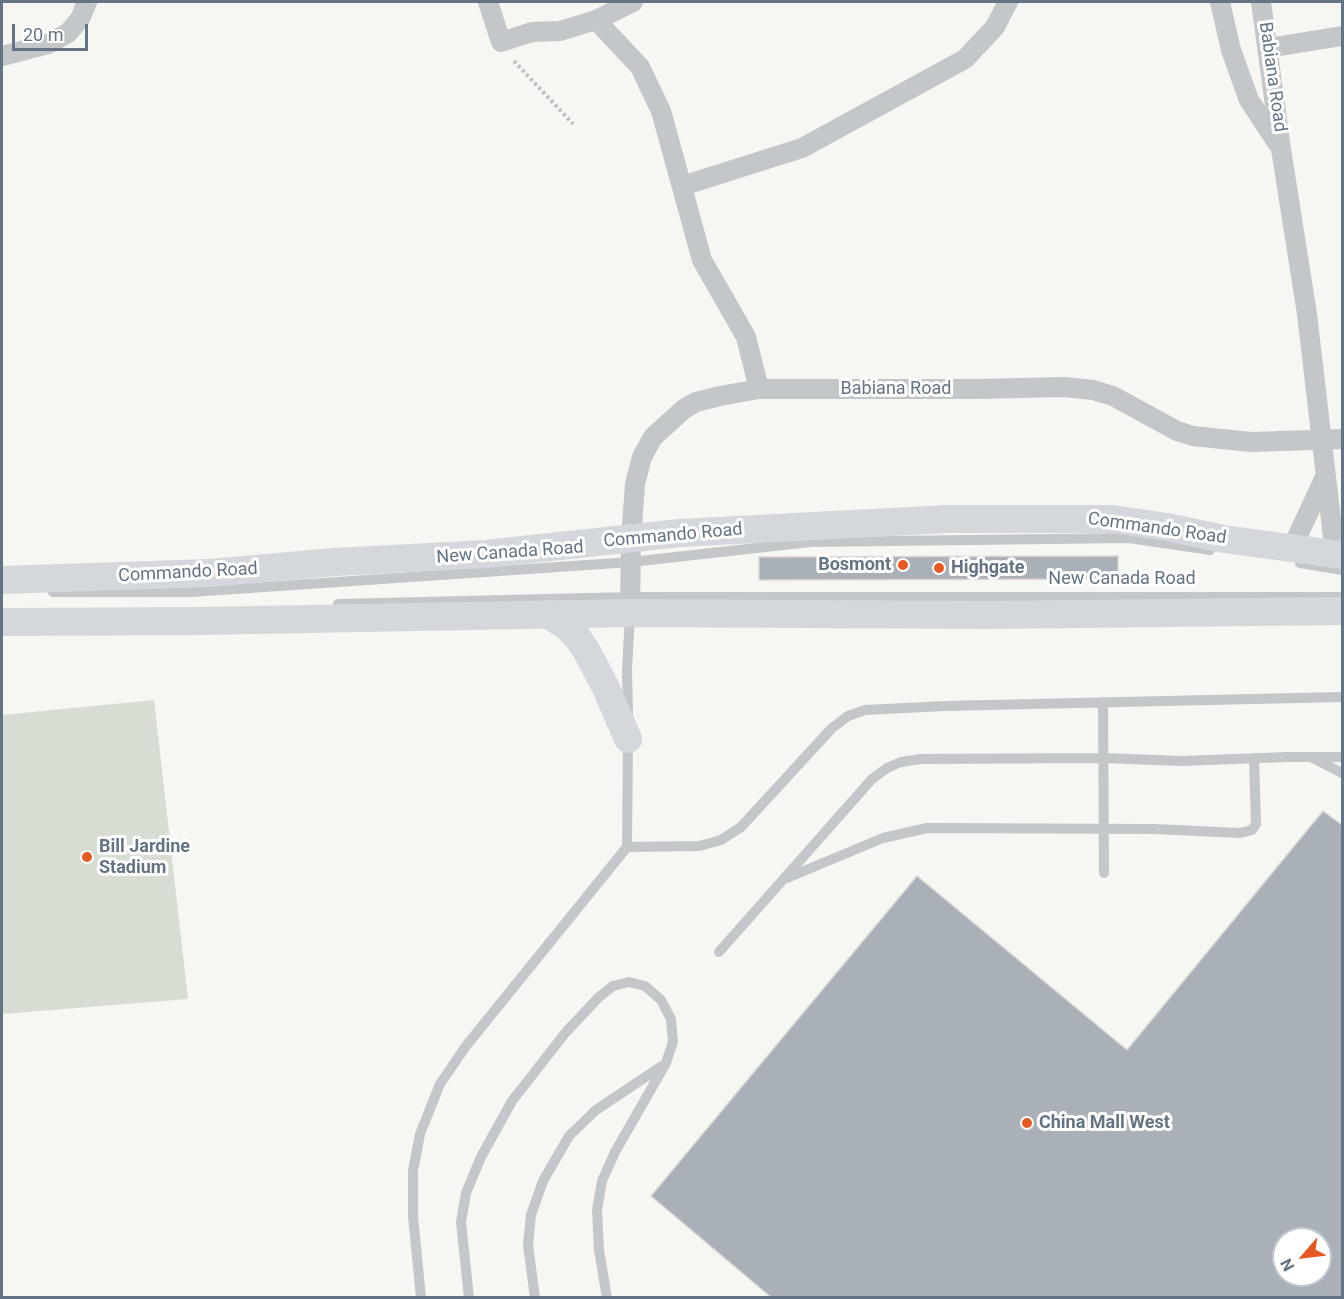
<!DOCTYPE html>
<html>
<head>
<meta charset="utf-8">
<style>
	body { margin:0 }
	#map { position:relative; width:1344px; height:1299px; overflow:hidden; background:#f6f6f2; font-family:Roboto,sans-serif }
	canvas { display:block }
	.frame { position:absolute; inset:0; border:3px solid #647484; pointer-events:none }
	.north { position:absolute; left:1272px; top:1227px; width:60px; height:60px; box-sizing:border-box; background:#fff; border:2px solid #c1c7ce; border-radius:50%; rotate:242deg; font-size:16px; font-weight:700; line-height:24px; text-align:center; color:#647484 }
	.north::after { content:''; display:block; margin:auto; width:21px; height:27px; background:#e65923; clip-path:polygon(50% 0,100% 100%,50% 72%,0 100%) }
	.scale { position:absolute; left:12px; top:24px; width:76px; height:27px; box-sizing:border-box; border:3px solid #647484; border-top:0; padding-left:8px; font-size:18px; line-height:21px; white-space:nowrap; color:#647484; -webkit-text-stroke:4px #fff; paint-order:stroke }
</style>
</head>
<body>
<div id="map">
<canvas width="1344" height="1299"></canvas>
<div class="frame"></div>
<div class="north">N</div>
<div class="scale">20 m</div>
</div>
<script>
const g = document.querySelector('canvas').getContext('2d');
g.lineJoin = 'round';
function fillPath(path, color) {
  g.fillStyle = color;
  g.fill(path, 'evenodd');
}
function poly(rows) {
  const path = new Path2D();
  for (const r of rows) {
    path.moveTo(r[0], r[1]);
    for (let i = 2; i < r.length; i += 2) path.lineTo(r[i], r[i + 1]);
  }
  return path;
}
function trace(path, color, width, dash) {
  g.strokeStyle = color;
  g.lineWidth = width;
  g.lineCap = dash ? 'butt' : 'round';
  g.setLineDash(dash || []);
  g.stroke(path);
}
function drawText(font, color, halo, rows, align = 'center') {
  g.font = font + ' Roboto,sans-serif';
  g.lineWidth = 6;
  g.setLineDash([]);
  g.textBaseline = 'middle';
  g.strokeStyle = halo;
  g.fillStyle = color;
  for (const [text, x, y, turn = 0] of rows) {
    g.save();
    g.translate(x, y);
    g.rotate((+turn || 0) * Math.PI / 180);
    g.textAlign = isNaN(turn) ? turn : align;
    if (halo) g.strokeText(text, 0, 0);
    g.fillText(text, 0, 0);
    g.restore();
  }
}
fillPath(poly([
	[154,700,188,999,2,1014,2,715]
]), '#d7ddd3');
const building = poly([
	[1118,556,1118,579,759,580,759,557,1118,556],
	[1323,811,1342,825,1342,1298,772,1298,651,1196,917,876,1127,1050,1323,811],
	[1284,1239,1320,1239,1320,1275,1284,1275,1284,1239]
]);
fillPath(building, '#a9b0b7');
trace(building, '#d7d7d5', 1.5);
trace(poly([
	[514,61,573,124]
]), '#bdbfc1', 4, [3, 3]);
trace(poly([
	[1300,563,1342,570],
	[53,592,191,592,631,562,810,542,1129,538,1210,550],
	[338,604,631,597,1342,597],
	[1103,702,1104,873],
	[628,716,627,669,630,615],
	[1313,758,1342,773],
	[627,847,699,846,721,840,741,827,832,728,848,716,865,710,945,706,1342,697],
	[787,878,883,838,927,828,1154,829,1240,833,1252,830,1256,824,1254,758],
	[719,952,872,779,887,768,901,762,921,759,1103,758,1181,761,1288,757,1342,757],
	[421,1298,413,1216,413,1171,420,1134,440,1084,466,1046,627,847,628,741],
	[469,1298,461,1222,466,1193,481,1157,512,1101,566,1032,599,997,613,986,629,982,645,986,661,1000,671,1019,673,1042,666,1063,615,1152,602,1181,597,1210,599,1250,607,1298],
	[535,1298,528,1245,531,1215,543,1181,569,1136,596,1110,662,1066]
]), '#c3c7ca', 10);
trace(poly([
	[488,2,501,42,532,32,560,31,596,20,633,2],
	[1220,2,1231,50,1249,100,1278,144],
	[1261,2,1281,149,1307,314,1335,554],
	[596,20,640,67,661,111,702,260,746,337,759,389],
	[1268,48,1342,36],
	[2,56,48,44,68,33,80,19,87,2],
	[682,186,802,148,965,59,995,27,1008,2],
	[1292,548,1325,477],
	[630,613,631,539,635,484,642,457,653,437,684,409,696,402,720,396,759,389,977,389,1064,387,1093,390,1113,396,1177,431,1193,436,1251,442,1342,439]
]), '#c3c7ca', 20);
trace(poly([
	[2,580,209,573,335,562,486,554,680,533,948,519,1113,519,1167,527,1224,539,1342,555],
	[547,614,566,626,577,637,586,650,606,688,628,739],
	[2,622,201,621,630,613,989,615,1342,611]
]), '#d4d8dc', 28);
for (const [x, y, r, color] of [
	[903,565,6,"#e65923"],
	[939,568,6,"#e65923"],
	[87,857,6,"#e65923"],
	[1027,1123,6,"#e65923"]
]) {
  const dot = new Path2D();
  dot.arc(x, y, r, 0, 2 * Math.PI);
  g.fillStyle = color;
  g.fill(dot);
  trace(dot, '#fff', 2);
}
drawText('18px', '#647484', '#fff', [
	["Babiana Road",1272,77,82],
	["Babiana Road",896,389],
	["Commando Road",1157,529,8],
	["Commando Road",673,536,-5],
	["New Canada Road",510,553,-4],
	["Commando Road",188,573,-3],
	["New Canada Road",1122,579]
]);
drawText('bold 18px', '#647484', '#fff', [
	["Bosmont",891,565,"right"],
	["Highgate",951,568],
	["Bill Jardine",99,847],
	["Stadium",99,868],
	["China Mall West",1039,1123]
], 'left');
</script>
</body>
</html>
